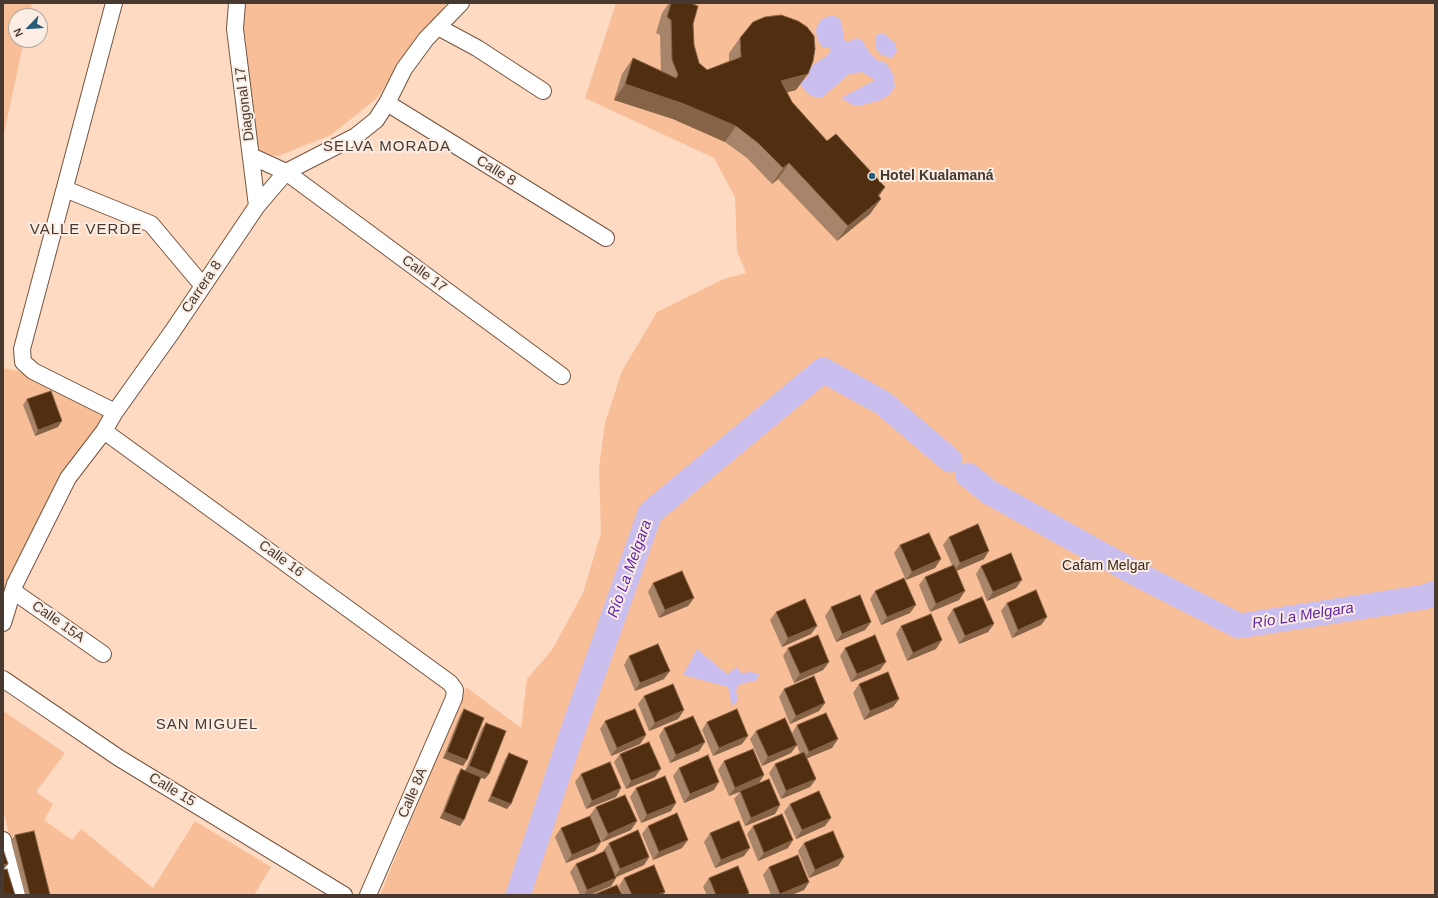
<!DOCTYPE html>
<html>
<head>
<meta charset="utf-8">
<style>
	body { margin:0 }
	#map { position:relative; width:1438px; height:898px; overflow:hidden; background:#fedac2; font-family:Helvetica,sans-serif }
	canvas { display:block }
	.frame { position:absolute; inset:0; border:4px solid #47392f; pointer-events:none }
	.north { position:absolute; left:8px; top:8px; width:40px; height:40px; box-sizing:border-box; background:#fbede3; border:1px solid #b3a59b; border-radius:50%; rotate:245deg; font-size:11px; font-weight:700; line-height:16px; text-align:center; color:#47392f }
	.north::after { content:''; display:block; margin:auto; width:14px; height:18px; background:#295c79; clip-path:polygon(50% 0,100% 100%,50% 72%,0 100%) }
</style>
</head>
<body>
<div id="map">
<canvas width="1438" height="898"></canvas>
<div class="frame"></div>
<div class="north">N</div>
</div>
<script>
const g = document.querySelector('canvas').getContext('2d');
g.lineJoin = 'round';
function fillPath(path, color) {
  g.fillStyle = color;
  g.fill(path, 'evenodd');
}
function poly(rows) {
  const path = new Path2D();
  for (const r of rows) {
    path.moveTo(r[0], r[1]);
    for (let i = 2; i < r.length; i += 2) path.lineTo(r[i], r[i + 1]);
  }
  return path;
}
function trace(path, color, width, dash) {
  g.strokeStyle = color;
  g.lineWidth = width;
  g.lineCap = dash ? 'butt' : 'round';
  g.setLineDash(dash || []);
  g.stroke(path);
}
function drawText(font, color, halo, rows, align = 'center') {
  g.font = font + ' Helvetica,sans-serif';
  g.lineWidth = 4;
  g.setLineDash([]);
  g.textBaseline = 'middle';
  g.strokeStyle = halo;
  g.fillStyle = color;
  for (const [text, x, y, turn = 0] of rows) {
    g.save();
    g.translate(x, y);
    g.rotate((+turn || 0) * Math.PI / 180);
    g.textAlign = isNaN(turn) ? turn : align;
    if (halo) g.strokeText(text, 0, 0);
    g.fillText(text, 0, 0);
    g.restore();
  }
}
fillPath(poly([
	[3,3,32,3,29,16,16,16,16,40,24,40,3,138],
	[245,3,447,3,376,99,331,135,278,156,258,153,243,52],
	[616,3,1435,3,1435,895,380,895,466,687,521,728,527,679,552,650,583,593,601,533,599,468,605,423,622,371,657,312,724,279,746,273,737,251,735,197,714,158,585,98],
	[3,368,18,371,107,415,3,611],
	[3,711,65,753,36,792,53,804,44,820,72,840,81,829,153,888,195,821,271,867,254,895,24,895,3,810]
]), '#f7be97');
fillPath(poly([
	[833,15,840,19,842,25,844,40,848,42,856,38,862,40,870,53,877,60,886,63,893,74,895,87,889,95,881,100,862,105,853,105,841,98,875,80,862,72,849,74,823,97,815,97,808,94,800,84,808,76,810,67,826,56,831,50,829,47,823,48,817,39,816,29,821,19],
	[879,33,883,33,895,43,897,51,892,58,881,55,875,48,875,37],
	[697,649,727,674,737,667,741,673,751,672,760,674,755,681,743,683,738,686,736,690,738,700,732,706,728,687,683,675]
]), '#cabeee');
trace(poly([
	[968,475,989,492,1137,574,1239,626,1424,597,1435,593],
	[518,895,571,736,650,513,823,370,883,403,950,460]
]), '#cabeee', 25);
const street = poly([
	[114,3,22,349,23,362,33,371,115,412],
	[237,3,235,29,257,206],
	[438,27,477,48,543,91],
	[387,103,606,238],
	[251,156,286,172,562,376],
	[65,189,151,224,203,286],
	[104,431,450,683,455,690,454,698,368,895],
	[13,591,103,654],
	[3,623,15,584,68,478,104,431,115,412,172,332,257,206,286,172,356,136,376,120,387,103,404,69,426,39,461,3],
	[3,679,119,758,344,895],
	[3,840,19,895]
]);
trace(street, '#73543f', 18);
trace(street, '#fff', 16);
fillPath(poly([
	[669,3,690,3,693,24,694,45,699,63,707,70,729,61,729,53,740,38,796,90,787,92,792,102,827,141,885,187,879,196,870,214,837,241,778,179,772,184,747,158,725,142,673,119,614,100,622,74,633,58,661,71,660,35,656,33,662,13],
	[27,399,58,427,35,436,23,405],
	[949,537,984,559,956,571,965,591,959,600,930,612,919,585,925,577,952,565,943,545],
	[900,545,935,568,906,580,894,553],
	[981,566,1016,588,987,601,976,574],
	[653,583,694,598,688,606,659,618,648,592],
	[875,591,910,613,881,625,870,599],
	[1007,603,1047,617,1041,625,1012,638,1001,611],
	[831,607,871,622,865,630,836,642,825,616],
	[953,609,994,624,988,632,959,644,947,618],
	[776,612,817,626,811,634,782,647,770,620],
	[901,626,936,649,907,661,896,634],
	[788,648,829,662,823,670,794,683,783,656],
	[845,648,880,670,851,682,840,656],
	[629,656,664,679,635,691,624,665],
	[859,684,899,699,893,707,864,720,853,693],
	[784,689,825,703,819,711,790,724,779,697],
	[644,696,684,710,678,719,649,731,638,704],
	[464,709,463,766,443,758,460,715],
	[605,721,646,735,640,744,611,756,600,729],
	[707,722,742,744,713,756,702,730],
	[486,723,485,779,481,778,460,826,440,818,457,775,461,769,465,771,482,728],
	[797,725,832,748,807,758,816,779,810,787,781,799,769,773,775,764,800,754,797,745,791,753,762,766,750,739,756,731,792,733],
	[664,728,705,742,699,751,670,763,659,736],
	[509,753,507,809,488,801,505,759],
	[620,754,655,777,626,789,614,762],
	[724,761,764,775,759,783,780,805,775,814,745,826,734,799,740,792,729,796,718,770],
	[679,768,714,790,684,803,673,776],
	[581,774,621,788,616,797,586,809,575,782],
	[636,788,671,811,641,823,630,797],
	[790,804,825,826,796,839,784,812],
	[596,807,631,830,602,842,590,815],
	[648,826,682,848,653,860,642,834],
	[753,826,788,848,758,861,747,834],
	[561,828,601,842,595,851,566,863,555,837],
	[710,833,744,856,715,868,704,842],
	[15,835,50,895,25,895,11,841],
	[609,843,649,857,644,865,616,877,616,878,611,886,590,895,580,895,570,872,576,864,604,852,603,851],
	[804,843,844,857,838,866,809,878,798,851],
	[769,867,809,882,804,890,791,895,771,895,763,875],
	[624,878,665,892,663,895,622,895,619,886],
	[709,878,749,893,748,895,707,895,703,887]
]), '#a8846a');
fillPath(poly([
	[808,74,796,90,770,97,781,81],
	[625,84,684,104,736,126,725,142,673,119,614,100],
	[789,163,778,179,772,184,783,168],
	[885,187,874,203,881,199,870,214,837,241,848,226],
	[62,421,58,427,35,436,38,430],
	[989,551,984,559,954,572,960,563],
	[941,559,935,568,906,580,912,572],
	[1022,580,1016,588,987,601,993,592],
	[965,591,959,600,930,612,936,604],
	[694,598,688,606,659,618,665,610],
	[916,605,910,613,881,625,887,617],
	[1047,617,1041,625,1012,638,1018,630],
	[871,622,865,630,836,642,842,634],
	[994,624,988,632,959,644,965,636],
	[817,626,811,634,782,647,788,638],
	[942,640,936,649,907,661,913,653],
	[829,662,823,670,794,683,800,674],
	[886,662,880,670,851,682,857,674],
	[670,671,664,679,635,691,640,683],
	[899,699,893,707,864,720,870,711],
	[825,703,819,711,790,724,796,716],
	[684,710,678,719,649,731,655,723],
	[646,735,640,744,611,756,617,748],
	[748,736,742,744,713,756,719,748],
	[838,739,832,748,803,760,809,752],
	[705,742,699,751,670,763,676,755],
	[797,745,791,753,762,766,768,757],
	[447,752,467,760,463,766,443,758],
	[469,766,489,774,485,779,465,771],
	[661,769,655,777,626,789,631,781],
	[764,775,758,784,729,796,735,788],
	[816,779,810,787,781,799,786,791],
	[719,782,714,790,684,803,690,794],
	[621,788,616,797,586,809,592,801],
	[491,796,511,804,507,809,488,801],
	[676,803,671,811,641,823,647,815],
	[780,805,775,814,745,826,751,818],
	[444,812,464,820,460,826,440,818],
	[831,818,825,826,796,839,802,830],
	[637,821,631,830,602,842,608,834],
	[688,840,682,848,653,860,659,852],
	[793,840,788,848,758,861,764,853],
	[601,842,595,851,566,863,572,855],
	[750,848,744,856,715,868,721,860],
	[649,857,644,865,614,878,620,869],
	[844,857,838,866,809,878,815,870],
	[8,864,4,869,3,869,3,865],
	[616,878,611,886,590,895,584,895,587,890],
	[809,882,804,890,791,895,779,895,780,894],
	[665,892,663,895,657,895]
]), '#866246');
const building = poly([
	[671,3,690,3,698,6,693,24,694,45,699,63,707,70,741,57,740,38,753,22,765,17,781,15,798,21,807,27,814,36,815,49,813,61,808,74,781,81,792,102,827,141,836,134,885,187,878,195,881,199,848,226,789,163,783,168,758,143,736,126,684,104,625,84,633,58,676,78,678,75,672,60,671,20,667,17,671,3],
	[51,391,62,421,38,430,27,399,51,391],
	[978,524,989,551,960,563,949,537,978,524],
	[929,533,941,559,912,572,900,545,929,533],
	[1011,553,1022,580,993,592,981,566,1011,553],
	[954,565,965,591,936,604,925,577,954,565],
	[682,571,694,598,665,610,653,583,682,571],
	[904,578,916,605,887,617,875,591,904,578],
	[1036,590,1047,617,1018,630,1007,603,1036,590],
	[860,595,871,622,842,634,831,607,860,595],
	[982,597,994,624,965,636,953,609,982,597],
	[805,599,817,626,788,638,776,612,805,599],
	[931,614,942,640,913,653,901,626,931,614],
	[818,635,829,662,800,674,788,648,818,635],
	[875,635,886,662,857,674,845,648,875,635],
	[658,644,670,671,640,683,629,656,658,644],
	[888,672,899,699,870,711,859,684,888,672],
	[814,676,825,703,796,716,784,689,814,676],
	[673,684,684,710,655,723,644,696,673,684],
	[464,709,484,718,467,760,447,752,464,709],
	[635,709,646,735,617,748,605,721,635,709],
	[737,709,748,736,719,748,707,722,737,709],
	[826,713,838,739,809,752,797,725,826,713],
	[693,716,705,742,676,755,664,728,693,716],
	[785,718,797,745,768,757,756,731,785,718],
	[486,723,506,731,489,774,469,766,486,723],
	[649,742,661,769,631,781,620,754,649,742],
	[753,749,764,775,735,788,724,761,753,749],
	[804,752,816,779,786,791,775,764,804,752],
	[509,753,528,761,511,804,491,796,509,753],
	[708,755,719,782,690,794,679,768,708,755],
	[610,762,621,788,592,801,581,774,610,762],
	[461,769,481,777,464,820,444,812,461,769],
	[665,776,676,803,647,815,636,788,665,776],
	[769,779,780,805,751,818,740,791,769,779],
	[819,791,831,818,802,830,790,804,819,791],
	[625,795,637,821,608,834,596,807,625,795],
	[677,813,688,840,659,852,648,826,677,813],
	[782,814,793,840,764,853,753,826,782,814],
	[590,816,601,842,572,855,561,828,590,816],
	[739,821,750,848,721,860,710,833,739,821],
	[638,830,649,857,620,869,609,843,638,830],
	[34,831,50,895,30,895,15,835,34,831],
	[833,831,844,857,815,870,804,843,833,831],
	[3,849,8,864,3,865,3,849],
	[605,851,616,878,587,890,576,864,605,851],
	[798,855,809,882,780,894,769,867,798,855],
	[654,865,665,892,657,895,632,895,624,878,654,865],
	[738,866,749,893,744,895,716,895,709,878,738,866],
	[7,869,15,895,3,895,3,870,7,869],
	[617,885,622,895,593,895,617,885]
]);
fillPath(building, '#522e11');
trace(building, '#866246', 1);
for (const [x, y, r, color] of [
	[872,176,4,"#295c79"]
]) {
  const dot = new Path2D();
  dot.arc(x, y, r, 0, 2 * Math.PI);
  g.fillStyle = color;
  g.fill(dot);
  trace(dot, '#fbede3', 1.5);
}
drawText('14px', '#47392f', '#fbede3', [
	["Diagonal 17",245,104,-97],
	["Calle 8",496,171,32],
	["Calle 17",424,274,36],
	["Carrera 8",202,287,-56],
	["Calle 16",281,559,36],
	["Calle 15A",58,622,35],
	["Calle 15",172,790,31],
	["Calle 8A",413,793,-67]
]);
drawText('bold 14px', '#47392f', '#fbede3', [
	["Hotel Kualamaná",880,176]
], 'left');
drawText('14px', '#3e291a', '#fbede3', [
	["Cafam Melgar",1106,566]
]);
g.letterSpacing = '1px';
drawText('15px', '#47392f', '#fbede3', [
	["SELVA MORADA",387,147],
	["VALLE VERDE",86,230],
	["SAN MIGUEL",207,725]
]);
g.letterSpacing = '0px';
drawText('italic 15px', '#5f25ae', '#fbede3', [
	["Río La Melgara",630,569,-70],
	["Río La Melgara",1303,616,-9]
]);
</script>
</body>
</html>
